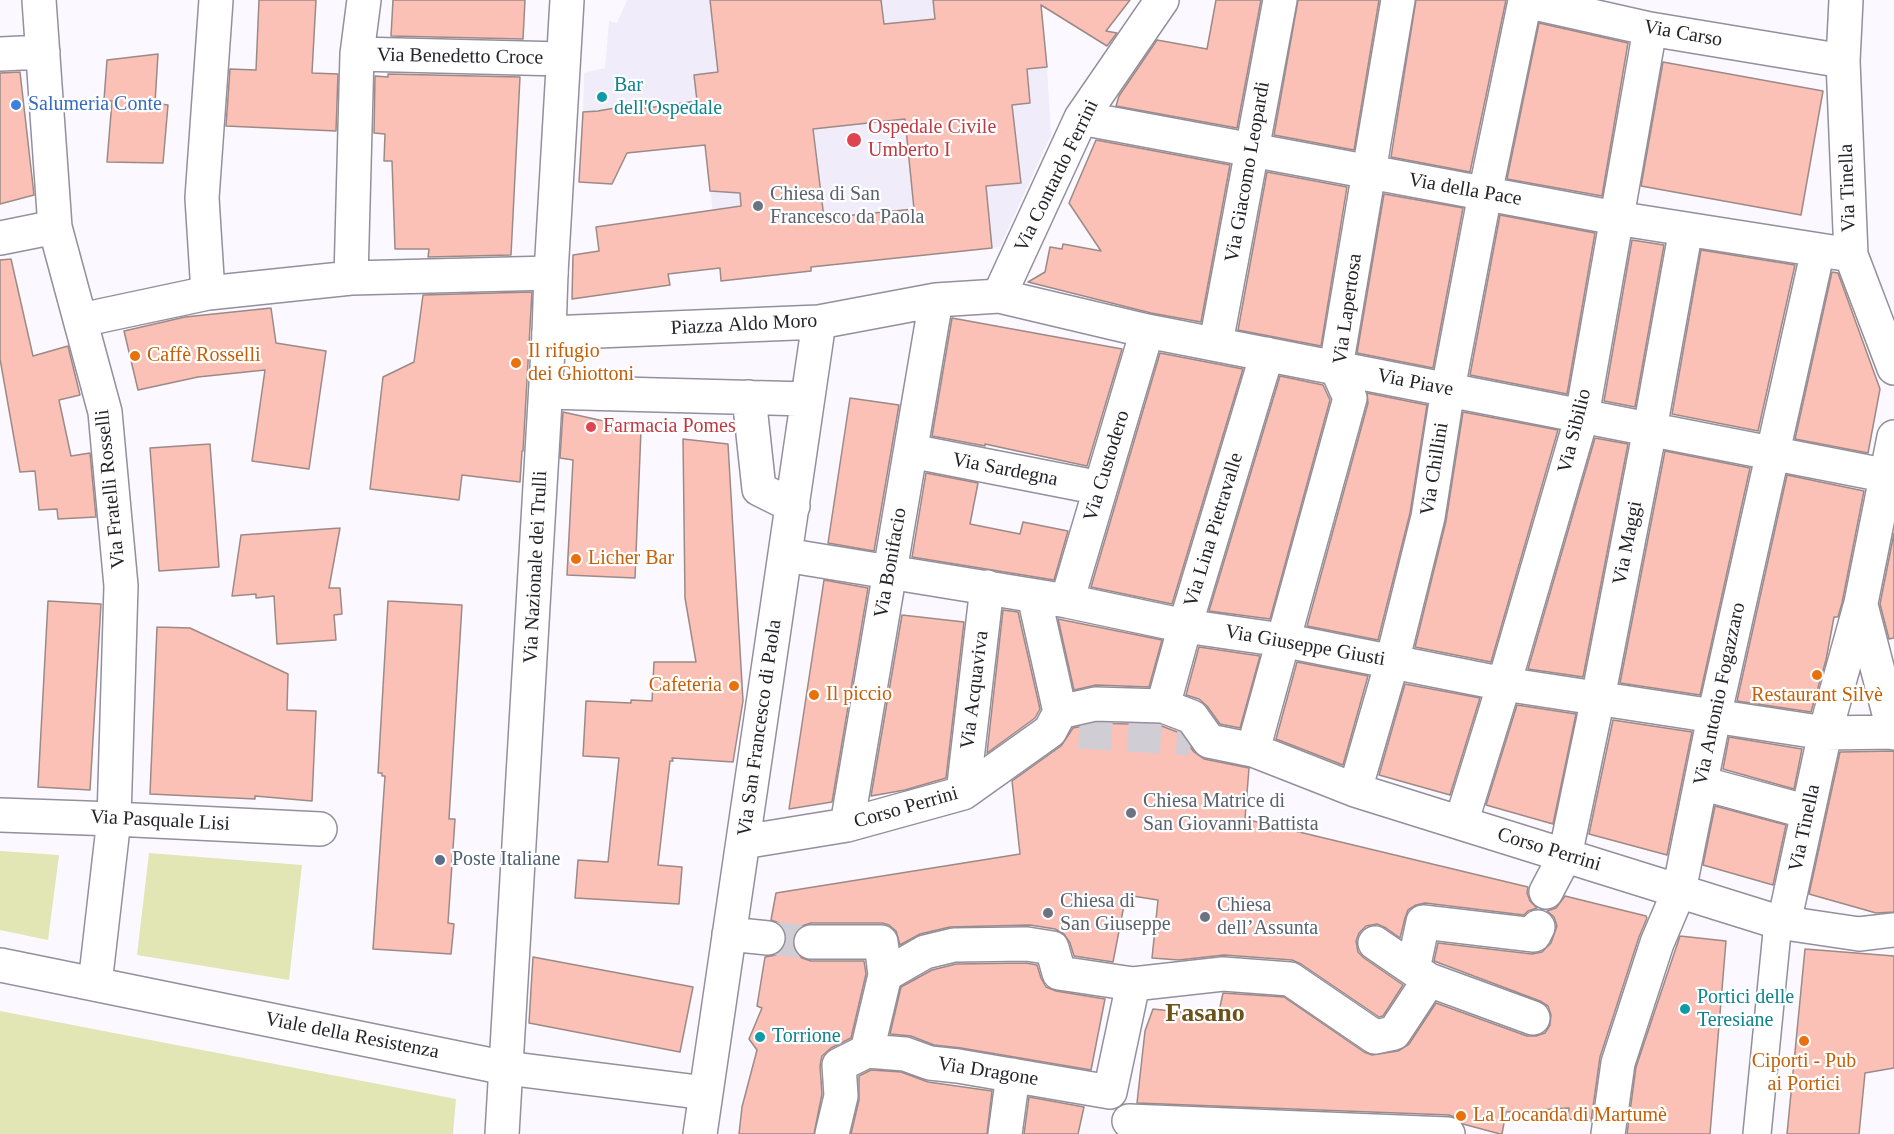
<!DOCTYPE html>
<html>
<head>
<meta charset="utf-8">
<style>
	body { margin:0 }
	canvas { display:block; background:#fbf8ff }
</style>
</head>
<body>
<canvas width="1894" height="1134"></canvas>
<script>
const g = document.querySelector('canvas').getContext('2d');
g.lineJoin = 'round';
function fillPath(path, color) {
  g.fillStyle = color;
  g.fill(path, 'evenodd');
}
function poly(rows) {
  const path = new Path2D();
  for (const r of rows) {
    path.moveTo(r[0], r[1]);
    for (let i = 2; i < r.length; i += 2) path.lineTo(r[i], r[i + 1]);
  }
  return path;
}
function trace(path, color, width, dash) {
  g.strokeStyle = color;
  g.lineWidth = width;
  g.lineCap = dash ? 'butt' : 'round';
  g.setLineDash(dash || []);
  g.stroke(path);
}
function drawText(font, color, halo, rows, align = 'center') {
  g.font = font + ' Georgia,serif';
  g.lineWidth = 4.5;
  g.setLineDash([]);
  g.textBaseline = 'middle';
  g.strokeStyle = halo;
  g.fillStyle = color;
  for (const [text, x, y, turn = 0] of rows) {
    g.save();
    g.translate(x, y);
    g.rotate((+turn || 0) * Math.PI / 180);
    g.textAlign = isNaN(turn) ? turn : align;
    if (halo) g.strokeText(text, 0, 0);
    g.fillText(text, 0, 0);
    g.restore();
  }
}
fillPath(poly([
	[627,0,1040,0,1047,67,1051,135,1000,247,811,267,811,271,721,281,705,145,633,110,632,105,598,111,583,112,584,73,605,68,609,21,617,23]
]), '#f1ecfa');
fillPath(poly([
	[0,851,59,855,48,940,0,930],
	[149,853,302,865,289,980,137,955],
	[0,1011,456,1099,453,1134,0,1134]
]), '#e1e6b4');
const building = poly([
	[259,0,316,0,312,73,338,74,336,131,226,126,230,69,256,70,259,0],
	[393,0,525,0,523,39,391,36,393,0],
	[710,0,881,0,884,24,935,19,933,0,1130,0,1106,31,1117,33,1107,46,1041,5,1047,67,1027,69,1030,103,1012,105,1021,183,986,186,992,248,811,267,811,271,721,281,720,268,668,274,670,285,572,299,573,255,599,251,596,227,741,206,740,193,710,191,705,145,627,153,612,184,579,182,583,112,598,111,632,105,633,110,697,101,694,75,718,72,710,0],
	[905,119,914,209,824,218,813,129,905,119],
	[1216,0,1261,0,1237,128,1116,106,1119,96,1157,40,1207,49,1216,0],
	[1298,0,1379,0,1354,150,1274,135,1298,0],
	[1416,0,1506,0,1470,172,1391,157,1416,0],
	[1539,23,1628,43,1602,196,1507,179,1539,23],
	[158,54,155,103,168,105,163,163,107,162,112,101,104,100,107,60,158,54],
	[1663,62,1823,91,1801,215,1641,186,1663,62],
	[20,72,34,195,0,204,0,73,20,72],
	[388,74,520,77,511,255,428,257,429,249,395,249,392,161,384,161,385,134,374,133,375,76,388,77,388,74],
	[1096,140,1230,165,1201,322,1151,313,1028,282,1045,272,1050,247,1062,249,1063,244,1101,251,1069,203,1096,140],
	[1267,172,1347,187,1321,346,1238,330,1267,172],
	[1384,194,1463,208,1433,368,1357,353,1384,194],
	[1500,215,1595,233,1567,394,1470,375,1500,215],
	[1632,240,1664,245,1635,407,1604,401,1632,240],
	[1701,250,1795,265,1758,431,1672,414,1701,250],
	[11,259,33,356,68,346,80,395,59,400,71,456,90,453,96,517,58,519,57,509,39,510,35,471,20,472,0,359,0,260,11,259],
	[1832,272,1838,273,1880,389,1868,453,1795,439,1832,272],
	[532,292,523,451,522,451,520,482,462,475,459,500,370,489,383,377,414,362,423,295,532,292],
	[271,308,276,343,326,351,309,469,252,461,265,370,198,377,138,390,124,331,185,317,271,308],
	[952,318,1122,349,1087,466,985,444,985,446,932,436,952,318],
	[1160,353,1243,369,1172,604,1091,587,1160,353],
	[1280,376,1323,385,1330,400,1270,619,1209,611,1280,376],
	[1367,393,1427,405,1410,513,1378,640,1307,626,1368,403,1367,393],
	[850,398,899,405,874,551,828,543,850,398],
	[563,412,599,420,615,421,615,424,630,423,641,430,635,578,567,575,573,460,560,458,563,412],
	[1463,412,1558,430,1491,662,1415,647,1446,521,1463,412],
	[1595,438,1628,444,1583,677,1528,669,1595,438],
	[683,439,728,444,743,701,733,762,672,758,673,761,670,761,658,865,682,867,679,904,575,898,578,860,608,862,619,758,583,756,586,701,631,703,631,700,652,701,654,662,696,662,685,598,683,439],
	[210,444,219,567,159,571,150,448,210,444],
	[1665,451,1750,468,1700,695,1620,683,1665,451],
	[926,473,978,483,970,524,1020,534,1023,522,1068,531,1054,580,912,557,926,473],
	[1787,475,1864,491,1842,603,1838,617,1834,617,1826,660,1811,712,1737,701,1787,475],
	[340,528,329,588,340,588,342,614,334,615,336,640,277,644,274,596,256,598,256,594,232,596,241,535,340,528],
	[1894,533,1894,638,1889,639,1880,604,1894,533],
	[824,580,868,588,832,802,789,809,824,580],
	[48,601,101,604,90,790,38,787,48,601],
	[388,601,462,605,449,819,455,819,448,923,454,924,451,954,373,949,385,776,382,776,382,773,378,773,388,601],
	[1003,610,1018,612,1040,709,1035,718,987,753,1003,610],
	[902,615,964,622,946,778,905,790,871,796,902,615],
	[1058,619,1162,640,1149,687,1096,685,1074,690,1058,619],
	[157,627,190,628,288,674,287,710,316,711,312,801,255,796,255,799,150,794,157,627],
	[1199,647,1260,656,1240,728,1220,724,1207,706,1199,699,1186,695,1199,647],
	[1297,662,1368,676,1343,765,1276,739,1297,662],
	[1405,684,1480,698,1450,795,1379,775,1405,684],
	[1517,705,1576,714,1553,824,1486,805,1517,705],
	[1613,720,1692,732,1667,855,1589,834,1613,720],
	[1097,723,1159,725,1180,733,1194,752,1204,759,1249,768,1245,819,1528,887,1527,893,1530,901,1537,908,1528,911,1524,915,1425,903,1416,905,1408,910,1405,918,1400,938,1386,928,1377,924,1366,926,1359,933,1356,941,1358,952,1364,958,1403,985,1383,1016,1379,1017,1301,964,1292,960,1224,955,1179,960,1152,958,1158,900,1126,895,1113,962,1074,956,1070,943,1064,934,1055,929,1030,925,950,927,920,934,900,945,896,931,889,925,882,923,811,923,802,926,795,932,792,941,795,951,802,958,811,961,864,961,866,974,851,1038,831,1048,822,1056,820,1066,822,1094,814,1134,739,1134,742,1107,757,1050,749,1039,762,1008,757,1006,765,957,776,955,783,948,787,940,785,930,779,923,771,920,776,893,1020,854,1012,781,1061,746,1073,728,1097,723],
	[1729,737,1802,749,1794,789,1723,769,1729,737],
	[1894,751,1894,912,1876,913,1809,894,1840,752,1894,751],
	[1715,806,1786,825,1773,885,1703,865,1715,806],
	[1565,896,1646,916,1647,918,1639,937,1600,1057,1591,1121,1568,1119,1569,1108,1506,1112,1502,1134,1500,1134,1463,1124,1457,1118,1449,1115,1137,1103,1145,1031,1153,1009,1218,1016,1223,993,1284,997,1364,1052,1372,1055,1398,1051,1409,1044,1436,1003,1527,1036,1536,1036,1545,1033,1550,1025,1551,1015,1548,1006,1540,1001,1434,961,1438,943,1532,954,1542,952,1551,943,1557,926,1554,917,1547,911,1556,908,1565,896],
	[1680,936,1726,941,1710,1134,1627,1134,1636,1067,1680,936],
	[1805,949,1894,956,1894,1068,1865,1073,1859,1134,1787,1134,1805,949],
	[533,957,693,987,680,1052,529,1023,533,957],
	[1026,963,1037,965,1041,978,1046,987,1056,991,1105,999,1091,1070,961,1048,934,1045,911,1036,890,1034,901,987,932,970,956,964,1026,963],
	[871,1070,901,1072,928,1082,992,1091,987,1134,851,1134,859,1100,859,1076,871,1070],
	[1029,1097,1084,1107,1078,1134,1024,1134,1029,1097]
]);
fillPath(building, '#fbc0b6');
trace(building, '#9c8a87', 1.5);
trace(poly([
	[1079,732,1191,739],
	[768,938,811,942]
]), '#d0ced4', 33, [33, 16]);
const pedestrian = poly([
	[1757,1134,1778,922]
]);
const minor = poly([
	[39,0,55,227,105,412,121,586,114,819,95,984],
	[1525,0,1525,1,1650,29,1843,61],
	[1846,0,1843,61,1851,255,1894,368],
	[0,54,43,52],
	[357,54,563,59],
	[1081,118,1616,218,1851,255],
	[0,238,55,227],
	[351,278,357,54,364,0],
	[208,293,202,198,216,0],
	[999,296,1081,118,1162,0],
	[81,320,208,293,351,278,551,273],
	[549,333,819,322,936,300,999,296,1147,331,1894,477],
	[1216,343,1280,0],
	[546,392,807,399],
	[749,397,759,489,793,506],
	[911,451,1100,488],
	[785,555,1067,601,1185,626,1282,640,1504,684,1825,733,1894,732],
	[1034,596,1060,712],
	[1067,601,1147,331],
	[1861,605,1894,733],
	[1163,706,1185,626,1267,354],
	[1253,750,1350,398,1336,367,1398,0],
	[1701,783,1808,812],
	[1355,790,1392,662,1428,517,1448,389,1485,194,1525,1],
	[963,793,987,587],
	[0,815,114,819,320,829],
	[1461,823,1504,684,1582,416,1650,29],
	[847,825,936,300],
	[743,842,847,825,963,793,1050,731,1060,712,1095,704,1163,706,1192,717,1209,741,1253,750,1355,790,1778,922,1859,934,1894,930],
	[1546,892,1565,856,1598,698,1650,429,1686,229],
	[1784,923,1825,733,1861,603,1894,437],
	[729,934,768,938],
	[811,942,881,942,885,975,867,1051],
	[1375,943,1429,980,1533,1018],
	[0,965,506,1068,706,1093],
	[1413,969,1423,922,1534,935,1538,927],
	[885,975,925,952,954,945,1027,944,1052,948,1059,973,1133,984,1223,974,1290,979,1375,1037,1394,1033,1429,980],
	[1110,1092,1133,984],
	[1129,1121,1448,1134],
	[700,1134,819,322],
	[832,1134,841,1096,839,1065,867,1051,905,1054,930,1063,958,1066,1110,1092],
	[1005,1134,1013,1075],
	[1608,1134,1618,1063,1657,943,1679,891,1714,717,1818,250]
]);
const tertiary = poly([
	[502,1134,549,333,551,273,567,0]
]);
trace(pedestrian, '#948f9d', 30);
trace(minor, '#948f9d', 36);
trace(tertiary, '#948f9d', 36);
trace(pedestrian, '#fff', 27);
trace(minor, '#fff', 33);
trace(tertiary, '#fff', 33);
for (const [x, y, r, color] of [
	[602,97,6,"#0f9aa8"],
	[16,105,6,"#3f7fe0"],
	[854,140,8,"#e0444e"],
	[758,206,6,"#6b7280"],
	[135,356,6,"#e8710a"],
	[516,363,6,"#e8710a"],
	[591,427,6,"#e0444e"],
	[576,559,6,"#e8710a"],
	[1817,675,6,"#e8710a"],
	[734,686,6,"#e8710a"],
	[814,695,6,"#e8710a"],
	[1131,813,6,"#6b7280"],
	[440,860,6,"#5c6f8a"],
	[1048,913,6,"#6b7280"],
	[1205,917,6,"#6b7280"],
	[1685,1009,6,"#0f9aa8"],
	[760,1037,6,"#0f9aa8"],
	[1804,1041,6,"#e8710a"],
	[1461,1116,6,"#e8710a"]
]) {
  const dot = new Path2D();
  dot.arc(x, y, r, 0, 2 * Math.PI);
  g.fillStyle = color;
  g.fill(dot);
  trace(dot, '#fff', 2);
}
drawText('20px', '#262429', '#fff', [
	["Via Carso",1683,34,10],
	["Via Benedetto Croce",460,57,1],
	["Via Giacomo Leopardi",1248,172,-80],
	["Via Contardo Ferrini",1057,176,-64],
	["Via Tinella",1848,188,-92],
	["Via della Pace",1465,190,10],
	["Via Lapertosa",1348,309,-82],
	["Piazza Aldo Moro",744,325,-3],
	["Via Piave",1415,383,11],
	["Via Sibilio",1575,431,-76],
	["Via Custodero",1107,466,-73],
	["Via Chillini",1435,469,-81],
	["Via Sardegna",1005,470,11],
	["Via Fratelli Rosselli",111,489,-96],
	["Via Lina Pietravalle",1214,530,-73],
	["Via Maggi",1628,543,-79],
	["Via Bonifacio",891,563,-80],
	["Via Nazionale dei Trulli",536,567,-87],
	["Via Giuseppe Giusti",1305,646,10],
	["Via Acquaviva",975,690,-83],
	["Via Antonio Fogazzaro",1720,694,-78],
	["Via San Francesco di Paola",760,728,-82],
	["Corso Perrini",906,808,-16],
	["Via Pasquale Lisi",160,821,3],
	["Via Tinella",1805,828,-78],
	["Corso Perrini",1549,850,17],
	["Viale della Resistenza",352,1036,11],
	["Via Dragone",988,1072,9]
]);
drawText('20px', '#0d838f', '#fff', [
	["Bar",614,86],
	["dell'Ospedale",614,109],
	["Portici delle",1697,998],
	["Teresiane",1697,1021],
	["Torrione",772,1037]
], 'left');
drawText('20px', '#366cbe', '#fff', [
	["Salumeria Conte",28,105]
], 'left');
drawText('20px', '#be3a42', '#fff', [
	["Ospedale Civile",868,128],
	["Umberto I",868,151],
	["Farmacia Pomes",603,427]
], 'left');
drawText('20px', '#5b616d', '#fff', [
	["Chiesa di San",770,195],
	["Francesco da Paola",770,218],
	["Chiesa Matrice di",1143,802],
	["San Giovanni Battista",1143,825],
	["Chiesa di",1060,902],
	["San Giuseppe",1060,925],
	["Chiesa",1217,906],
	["dell’Assunta",1217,929]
], 'left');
drawText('20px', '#c56008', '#fff', [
	["Il rifugio",528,352],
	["dei Ghiottoni",528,375],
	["Caffè Rosselli",147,356],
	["Licher Bar",588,559],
	["Cafeteria",722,686,"right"],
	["Il piccio",826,695],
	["Restaurant Silvè",1817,696,"center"],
	["Ciporti - Pub",1804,1062,"center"],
	["ai Portici",1804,1085,"center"],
	["La Locanda di Martumè",1473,1116]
], 'left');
drawText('20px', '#4e5e75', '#fff', [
	["Poste Italiane",452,860]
], 'left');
drawText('bold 26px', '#6b5219', '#fff', [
	["Fasano",1205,1014]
]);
</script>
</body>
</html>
